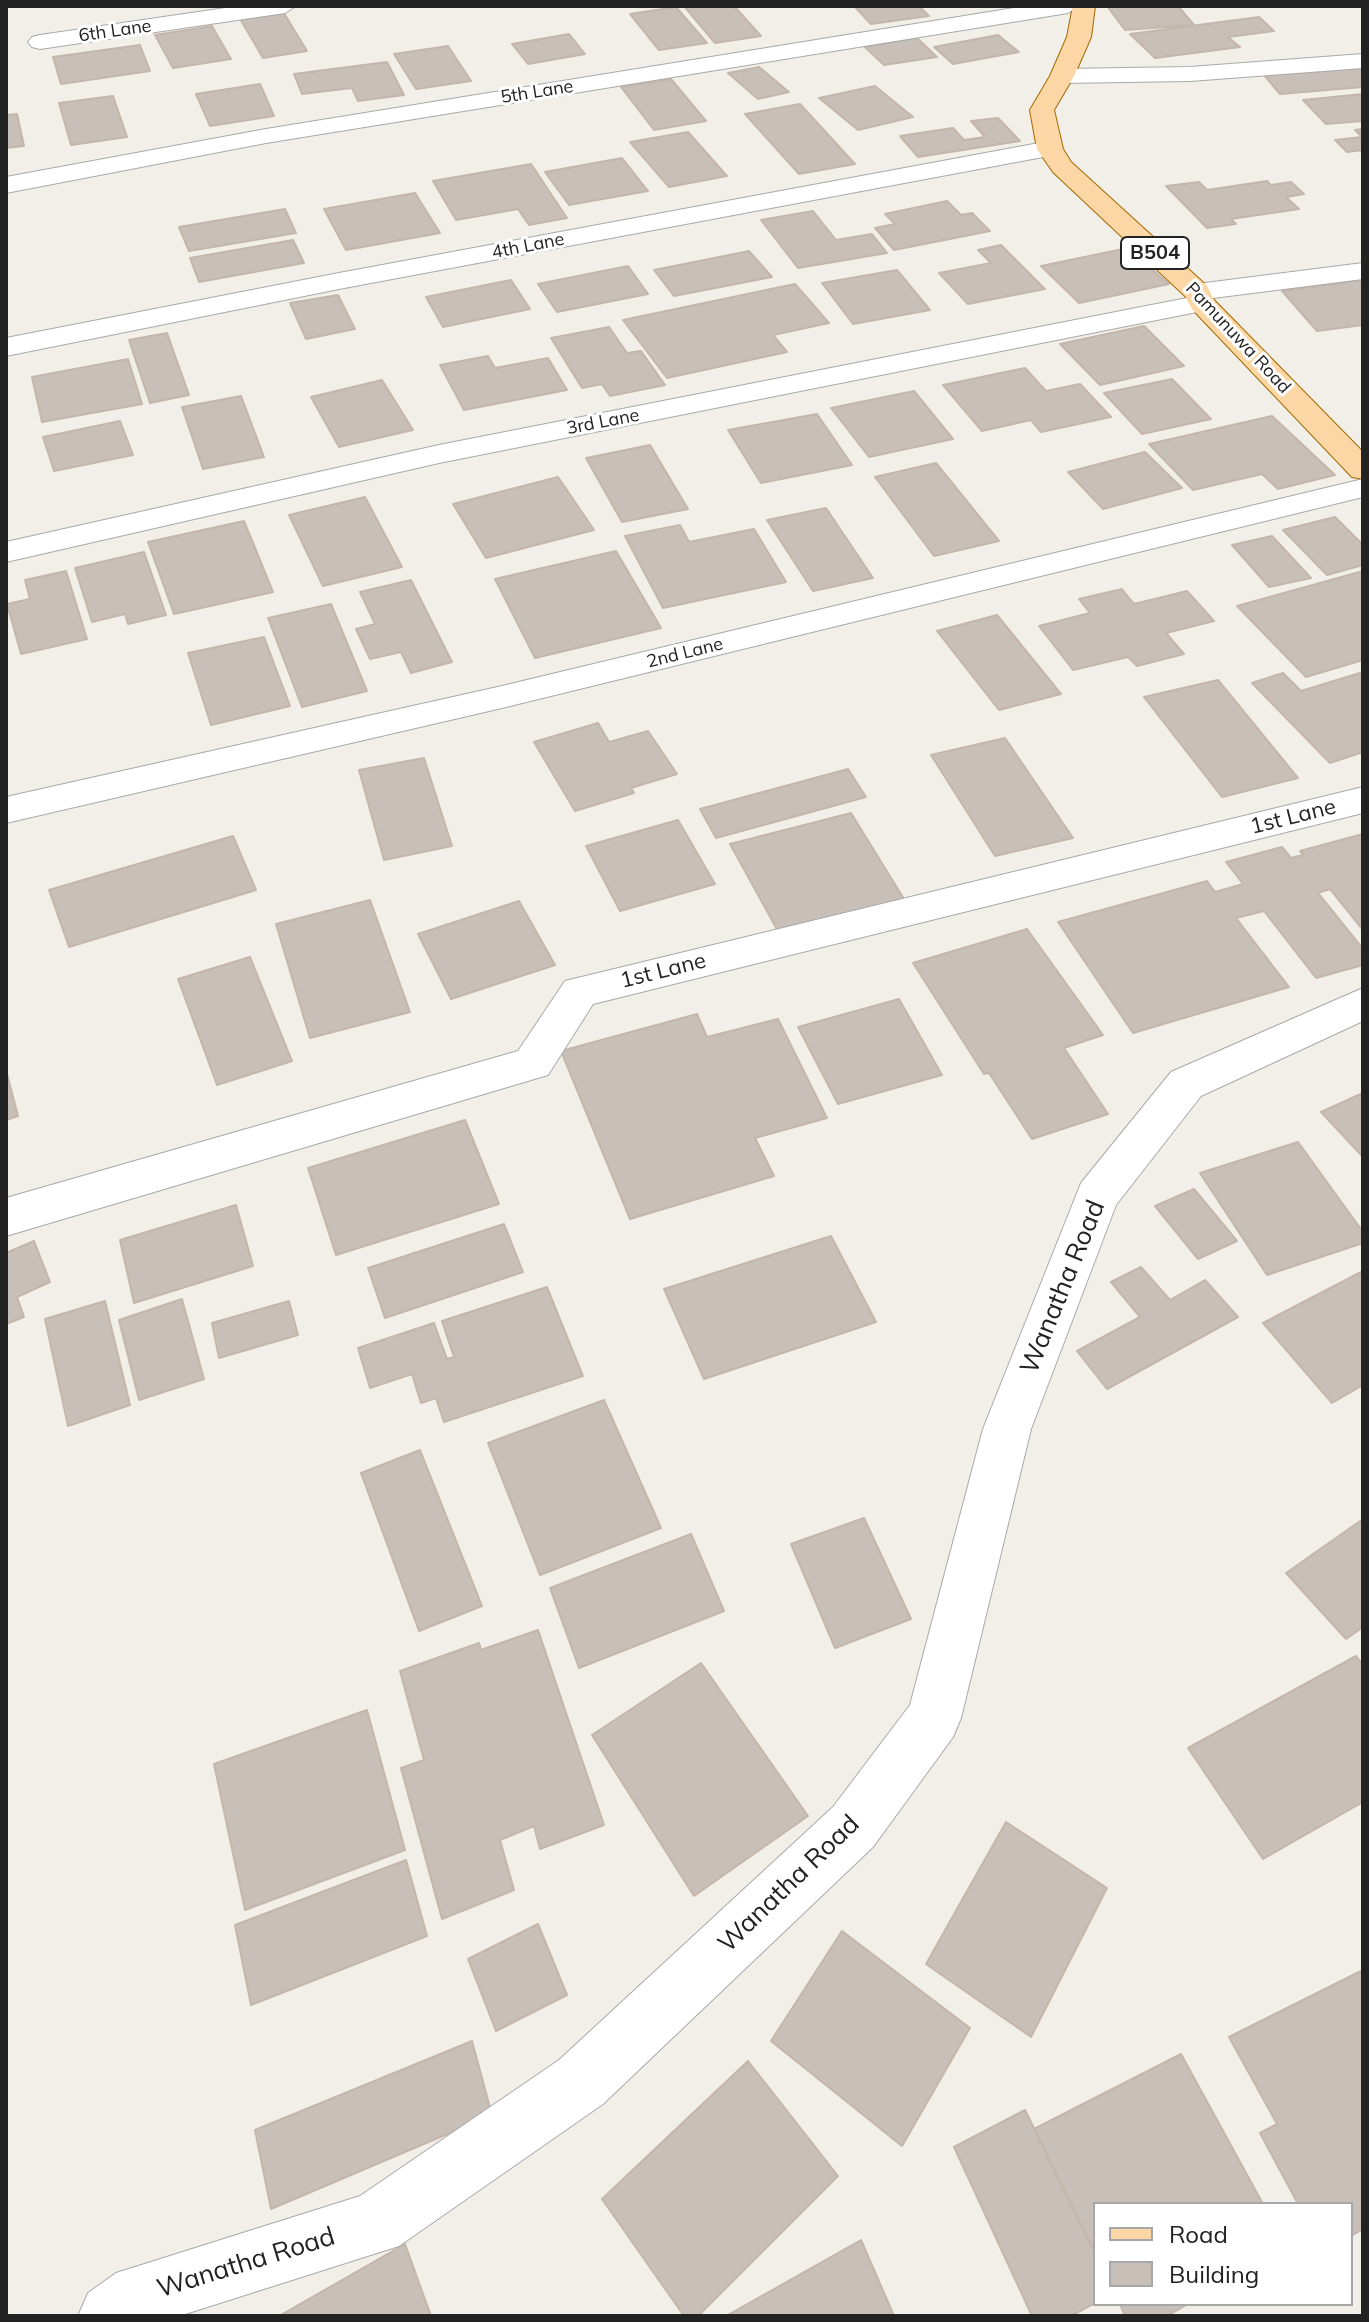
<!DOCTYPE html>
<html>
<head>
<meta charset="utf-8">
<style>
	body { margin:0 }
	#map { position:relative; width:1369px; height:2322px; overflow:hidden; background:#f2efe9; font-family:Mulish,sans-serif }
	canvas { display:block }
	.frame { position:absolute; inset:0; border:8px solid #222; pointer-events:none }
	.legend { position:absolute; left:1093px; top:2202px; width:260px; height:104px; box-sizing:border-box; background:#fff; border:2px solid #a7a7a7; margin:0; padding:10px 14px; list-style:none; font-size:24px; color:#222 }
	.legend li { display:flex; align-items:center; gap:16px; height:40px }
	.legend b { width:40px; border:2px solid #a7a7a7 }
</style>
</head>
<body>
<div id="map">
<canvas width="1369" height="2322"></canvas>
<div class="frame"></div>
<ul class="legend">
<li><b style="height:10px;background:#fcd6a4"></b>Road</li>
<li><b style="height:22px;background:#c7bfb8"></b>Building</li>
</ul>
</div>
<script>
const g = document.querySelector('canvas').getContext('2d');
g.lineJoin = 'round';
function fillPath(path, color) {
  g.fillStyle = color;
  g.fill(path, 'evenodd');
}
function poly(rows) {
  const path = new Path2D();
  for (const r of rows) {
    path.moveTo(r[0], r[1]);
    for (let i = 2; i < r.length; i += 2) path.lineTo(r[i], r[i + 1]);
  }
  return path;
}
function trace(path, color, width, dash) {
  g.strokeStyle = color;
  g.lineWidth = width;
  g.lineCap = dash ? 'butt' : 'round';
  g.setLineDash(dash || []);
  g.stroke(path);
}
function drawText(font, color, halo, rows, align = 'center') {
  g.font = font + ' Mulish,sans-serif';
  g.lineWidth = 6;
  g.setLineDash([]);
  g.textBaseline = 'middle';
  g.strokeStyle = halo;
  g.fillStyle = color;
  for (const [text, x, y, turn = 0] of rows) {
    g.save();
    g.translate(x, y);
    g.rotate((+turn || 0) * Math.PI / 180);
    g.textAlign = isNaN(turn) ? turn : align;
    if (halo) g.strokeText(text, 0, 0);
    g.fillText(text, 0, 0);
    g.restore();
  }
}
const building = poly([
	[684,6,734,6,761,36,715,43,684,6],
	[854,6,919,6,929,16,871,24,854,6],
	[1107,6,1178,6,1194,25,1125,30,1107,6],
	[676,7,707,43,659,50,630,14,676,7],
	[282,10,307,51,263,58,239,17,282,10],
	[1259,17,1274,31,1228,37,1240,47,1155,58,1130,34,1259,17],
	[212,26,231,59,173,68,155,35,212,26],
	[569,34,585,54,528,64,512,44,569,34],
	[998,35,1019,52,953,64,934,47,998,35],
	[917,38,937,57,884,65,865,47,917,38],
	[140,45,150,71,61,84,53,57,140,45],
	[448,46,471,81,416,89,394,54,448,46],
	[387,62,404,95,358,101,352,88,302,94,294,74,387,62],
	[759,67,789,92,758,99,728,73,759,67],
	[1360,67,1363,70,1363,87,1280,94,1264,75,1360,67],
	[671,79,706,121,654,130,621,87,671,79],
	[260,84,274,116,210,126,196,94,260,84],
	[875,86,913,117,858,130,819,98,875,86],
	[1363,94,1363,121,1326,124,1303,100,1363,94],
	[113,96,127,137,71,145,59,103,113,96],
	[800,104,855,164,799,174,745,114,800,104],
	[17,114,24,146,6,148,6,115,17,114],
	[998,118,1020,141,918,157,900,136,953,128,964,140,985,137,971,121,998,118],
	[1363,129,1363,150,1347,152,1335,140,1362,137,1355,130,1363,129],
	[688,132,727,176,669,187,630,142,688,132],
	[622,158,648,191,569,205,545,172,622,158],
	[531,164,567,218,529,225,518,209,456,220,433,181,531,164],
	[1267,181,1271,185,1291,182,1304,194,1286,197,1299,209,1231,219,1236,224,1207,228,1166,186,1199,182,1207,190,1267,181],
	[415,193,440,233,346,250,324,209,415,193],
	[947,201,961,215,972,213,990,231,894,250,875,228,895,224,885,214,947,201],
	[285,209,296,233,189,251,179,227,285,209],
	[813,211,836,240,872,234,887,253,798,268,761,220,813,211],
	[293,240,304,263,199,282,190,258,293,240],
	[1001,245,1045,289,968,304,939,273,991,263,978,250,1001,245],
	[1128,248,1169,284,1079,303,1041,266,1128,248],
	[749,251,772,277,674,296,654,270,749,251],
	[628,266,648,294,557,312,538,284,628,266],
	[897,270,930,310,853,324,822,283,897,270],
	[511,280,530,309,443,327,426,297,511,280],
	[1363,280,1363,325,1317,331,1282,291,1363,280],
	[795,284,829,323,773,335,787,352,667,378,623,320,795,284],
	[338,295,355,329,306,339,290,303,338,295],
	[1144,326,1184,366,1100,385,1060,344,1144,326],
	[609,327,627,353,641,351,665,385,610,396,602,384,582,388,551,338,609,327],
	[167,333,189,395,150,403,129,340,167,333],
	[488,356,495,368,548,358,567,390,464,410,440,365,488,356],
	[128,359,142,404,42,422,32,377,128,359],
	[1025,368,1046,391,1080,384,1111,417,1041,432,1031,420,982,431,943,385,1025,368],
	[1172,379,1211,419,1142,434,1104,393,1172,379],
	[382,380,413,430,339,447,311,397,382,380],
	[914,391,953,439,869,457,831,408,914,391],
	[241,396,264,457,203,469,182,407,241,396],
	[817,414,852,465,761,483,728,430,817,414],
	[1272,416,1335,475,1278,489,1262,474,1193,490,1149,444,1272,416],
	[120,421,133,455,54,471,43,437,120,421],
	[650,445,688,509,622,522,586,458,650,445],
	[1145,452,1182,488,1103,509,1068,472,1145,452],
	[936,463,999,541,934,556,875,477,936,463],
	[558,477,594,530,486,558,453,504,558,477],
	[365,497,402,567,323,586,289,515,365,497],
	[826,508,873,578,813,591,767,520,826,508],
	[1335,517,1363,545,1363,565,1327,575,1283,530,1335,517],
	[244,521,273,592,174,614,148,542,244,521],
	[680,525,689,542,754,529,786,582,663,608,625,536,680,525],
	[1272,536,1311,578,1269,587,1232,545,1272,536],
	[616,551,661,628,535,658,495,579,616,551],
	[144,552,166,615,128,624,125,614,92,622,75,568,144,552],
	[66,571,87,639,21,654,7,604,30,599,25,580,66,571],
	[1363,571,1363,660,1306,677,1237,606,1363,571],
	[411,580,452,662,411,673,401,652,370,659,356,629,375,624,360,592,411,580],
	[1122,589,1134,604,1187,591,1214,621,1166,633,1184,654,1137,666,1128,657,1073,670,1039,626,1090,613,1079,599,1122,589],
	[331,604,367,691,302,707,268,618,331,604],
	[997,615,1061,694,999,710,937,631,997,615],
	[264,637,290,706,211,725,188,653,264,637],
	[1363,672,1363,752,1330,763,1252,683,1283,673,1301,691,1363,672],
	[1218,680,1298,778,1222,797,1144,697,1218,680],
	[598,723,609,742,648,731,677,774,631,788,634,793,575,811,534,742,598,723],
	[1005,738,1073,838,995,856,931,755,1005,738],
	[424,758,452,846,384,860,359,770,424,758],
	[848,769,866,797,716,838,700,809,848,769],
	[851,813,904,899,779,933,730,844,851,813],
	[678,820,715,884,620,911,586,846,678,820],
	[1363,834,1363,930,1330,889,1318,893,1363,949,1363,965,1316,978,1264,911,1236,918,1289,987,1133,1033,1058,922,1207,881,1215,892,1243,884,1226,862,1282,847,1291,858,1303,855,1300,851,1363,834],
	[233,836,256,890,69,947,49,890,233,836],
	[370,900,410,1012,310,1038,276,924,370,900],
	[519,901,555,965,451,999,418,934,519,901],
	[1027,929,1103,1035,1064,1048,1108,1114,1032,1139,989,1073,984,1074,913,963,1027,929],
	[250,957,292,1061,217,1085,178,979,250,957],
	[899,999,942,1075,838,1104,798,1027,899,999],
	[697,1014,707,1037,778,1019,827,1118,755,1138,774,1176,630,1219,561,1051,697,1014],
	[6,1070,18,1116,6,1120,6,1070],
	[1363,1093,1363,1157,1321,1112,1363,1093],
	[465,1120,499,1204,336,1255,308,1168,465,1120],
	[1298,1142,1363,1232,1363,1243,1267,1275,1200,1173,1298,1142],
	[1194,1189,1237,1241,1198,1259,1155,1206,1194,1189],
	[236,1205,253,1266,134,1303,120,1240,236,1205],
	[504,1224,523,1272,385,1318,368,1268,504,1224],
	[831,1236,876,1322,704,1379,664,1289,831,1236],
	[34,1241,50,1282,17,1297,24,1317,6,1324,6,1253,34,1241],
	[1141,1267,1170,1300,1205,1280,1238,1317,1107,1389,1077,1351,1140,1317,1111,1282,1141,1267],
	[1363,1271,1363,1385,1332,1403,1263,1323,1363,1271],
	[547,1287,583,1376,444,1422,436,1398,421,1403,412,1374,370,1388,358,1348,434,1323,447,1359,454,1357,442,1321,547,1287],
	[182,1299,204,1379,139,1400,119,1320,182,1299],
	[105,1301,130,1405,68,1426,45,1319,105,1301],
	[289,1301,298,1335,219,1358,212,1323,289,1301],
	[604,1400,661,1528,540,1575,488,1443,604,1400],
	[420,1450,482,1606,419,1631,361,1473,420,1450],
	[864,1518,911,1619,835,1648,791,1544,864,1518],
	[1363,1519,1363,1627,1346,1639,1286,1573,1363,1519],
	[691,1534,724,1611,579,1668,550,1588,691,1534],
	[538,1630,604,1825,540,1849,534,1826,500,1840,514,1890,442,1919,401,1768,424,1760,400,1671,479,1643,481,1650,538,1630],
	[1356,1656,1363,1665,1363,1802,1263,1859,1188,1748,1356,1656],
	[701,1663,808,1816,694,1896,592,1735,701,1663],
	[367,1710,405,1850,245,1910,214,1764,367,1710],
	[1006,1822,1107,1888,1031,2037,926,1964,1006,1822],
	[406,1860,427,1936,251,2005,235,1925,406,1860],
	[538,1924,567,1995,496,2031,468,1959,538,1924],
	[842,1931,970,2028,902,2146,771,2041,842,1931],
	[1363,1970,1363,2229,1351,2236,1351,2204,1298,2204,1260,2133,1277,2124,1229,2037,1363,1970],
	[472,2041,492,2115,271,2209,255,2130,472,2041],
	[1181,2054,1263,2204,1095,2204,1095,2253,1034,2129,1181,2054],
	[748,2061,838,2176,698,2316,684,2316,602,2199,748,2061],
	[1025,2110,1095,2253,1095,2303,1071,2316,1032,2316,954,2147,1025,2110],
	[861,2240,894,2316,726,2316,861,2240],
	[405,2244,431,2316,279,2316,405,2244],
	[1120,2304,1188,2304,1167,2316,1125,2316,1120,2304]
]);
fillPath(building, '#c7bfb8');
trace(building, '#c4b6ab', 2);
const minor = poly([
	[239,6,296,6,285,13,40,49,32,47,28,42,32,37,40,35,239,6],
	[1026,6,1079,6,1068,13,266,143,6,193,6,177,266,129,1026,6],
	[1363,54,1363,68,1190,81,1062,83,1054,81,1050,76,1054,71,1062,69,1190,67,1363,54],
	[1050,141,1059,144,1063,149,1059,154,339,289,6,356,6,338,339,273,1050,141],
	[1363,263,1363,279,1213,298,1216,303,1212,309,1202,311,439,463,6,562,6,542,439,445,1187,298,1183,292,1187,286,1197,284,1363,263],
	[1363,479,1363,497,502,708,6,823,6,797,502,686,1363,479],
	[1363,787,1363,813,593,1004,548,1075,6,1236,6,1198,518,1051,565,981,1363,787],
	[1363,988,1363,1021,1201,1096,1116,1205,1031,1429,961,1718,953,1737,873,1847,603,2104,399,2246,179,2316,78,2316,88,2293,116,2273,360,2196,559,2060,833,1807,910,1705,983,1429,1081,1183,1171,1072,1363,988]
]);
const major = poly([
	[1073,6,1095,6,1091,37,1074,76,1054,110,1063,149,1071,162,1207,286,1214,300,1363,452,1363,479,1352,477,1192,309,1185,296,1053,172,1037,149,1030,110,1050,76,1067,37,1073,6]
]);
trace(minor, '#a9a9a9', 2);
trace(major, '#a06b00', 2);
fillPath(minor, '#fff');
fillPath(major, '#fcd6a4');
drawText('18px', '#222', '#fff', [
	["6th Lane",115,31,-8],
	["5th Lane",537,92,-9],
	["4th Lane",528,246,-11],
	["Pamunuwa Road",1238,338,47],
	["3rd Lane",603,422,-11],
	["2nd Lane",685,653,-14]
]);
for (const [x, y, w] of [
	[1155,253,68]
]) {
  const box = new Path2D();
  box.roundRect(x - w / 2, y - 16, w, 32, 6);
  g.fillStyle = '#fff';
  g.fill(box);
  trace(box, '#222', 2);
}
drawText('bold 20px', '#222', null, [
	["B504",1155,253]
]);
drawText('22px', '#222', '#fff', [
	["1st Lane",1293,817,-14],
	["1st Lane",663,971,-14]
]);
drawText('26px', '#222', '#fff', [
	["Wanatha Road",1063,1287,-68],
	["Wanatha Road",789,1884,-44],
	["Wanatha Road",246,2263,-17]
]);
</script>
</body>
</html>
